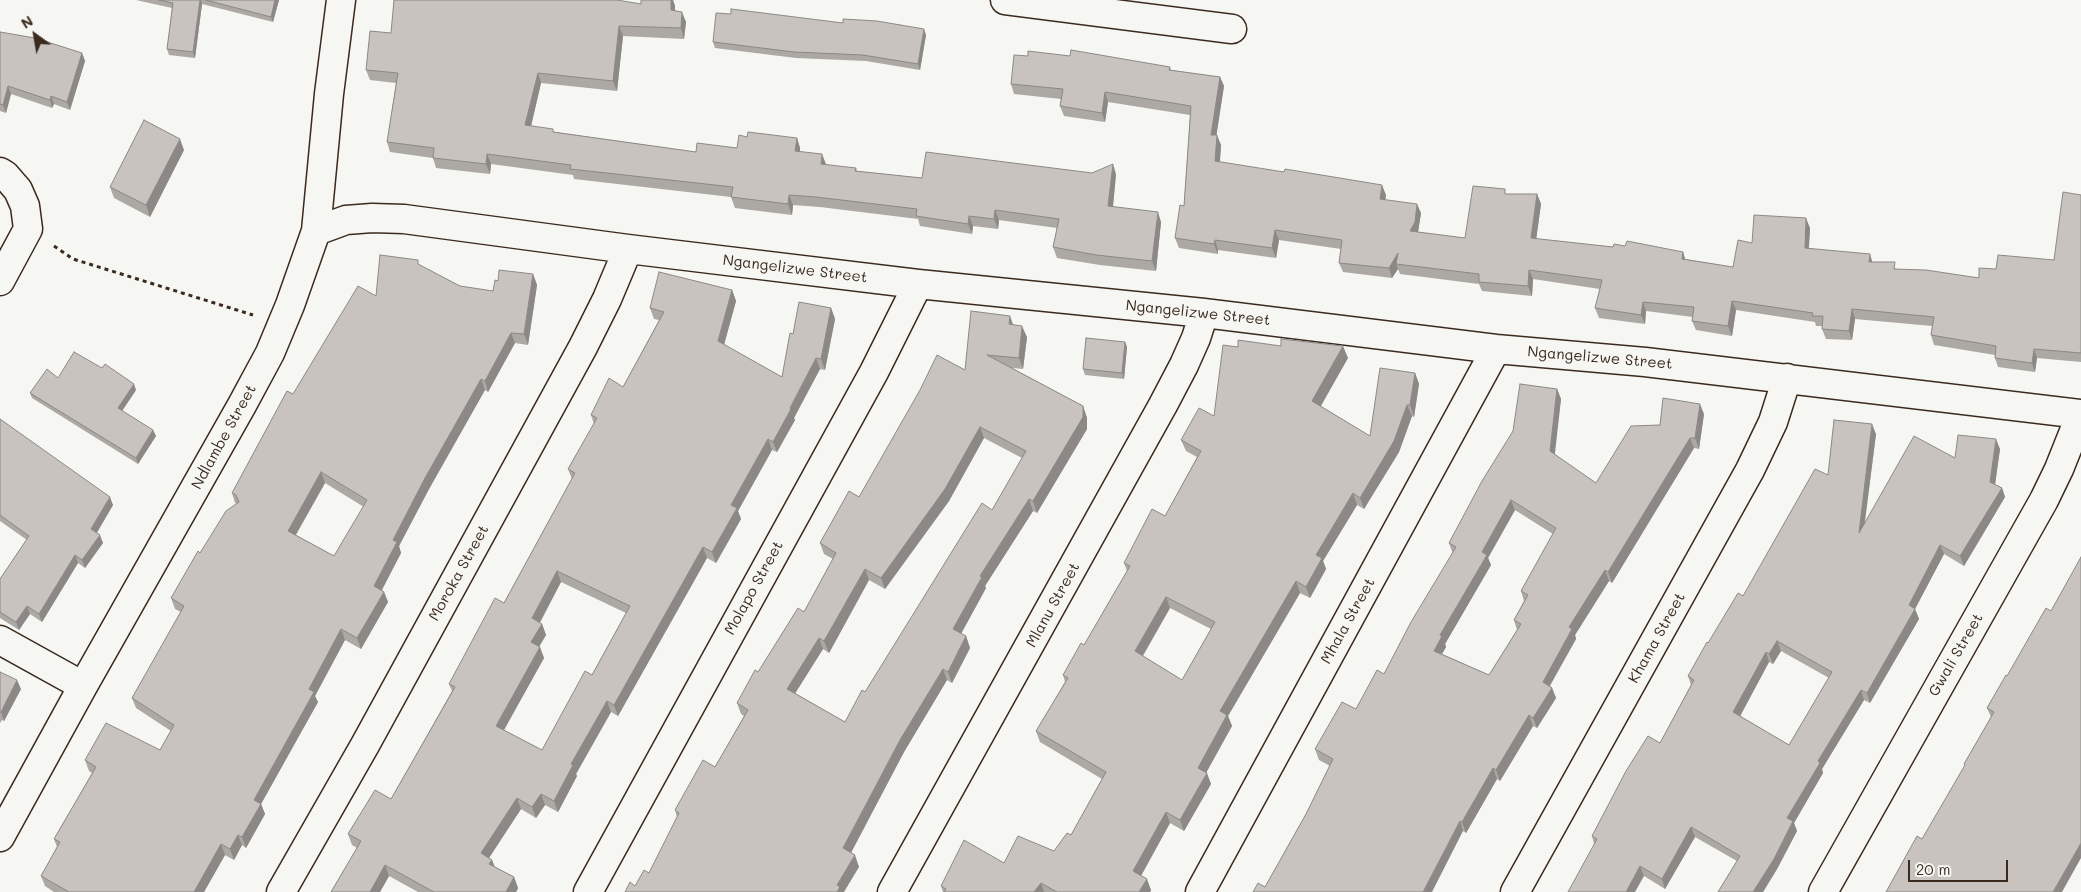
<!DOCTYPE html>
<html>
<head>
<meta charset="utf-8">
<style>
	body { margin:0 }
	#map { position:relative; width:2081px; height:892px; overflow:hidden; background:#f6f6f2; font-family:Mali,sans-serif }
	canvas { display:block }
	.north { position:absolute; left:10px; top:10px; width:50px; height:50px; -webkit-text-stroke:4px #f6f6f2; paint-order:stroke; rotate:328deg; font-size:14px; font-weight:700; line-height:20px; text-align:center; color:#3b2a1e }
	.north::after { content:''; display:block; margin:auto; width:18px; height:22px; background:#3b2a1e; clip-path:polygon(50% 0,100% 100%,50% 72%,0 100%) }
	.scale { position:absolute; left:1908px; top:860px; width:100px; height:22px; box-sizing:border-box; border:2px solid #3b2a1e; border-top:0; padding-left:6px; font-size:15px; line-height:18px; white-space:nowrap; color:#3b2a1e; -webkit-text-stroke:4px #f6f6f2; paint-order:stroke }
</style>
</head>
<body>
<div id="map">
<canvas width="2081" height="892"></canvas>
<div class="north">N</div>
<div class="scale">20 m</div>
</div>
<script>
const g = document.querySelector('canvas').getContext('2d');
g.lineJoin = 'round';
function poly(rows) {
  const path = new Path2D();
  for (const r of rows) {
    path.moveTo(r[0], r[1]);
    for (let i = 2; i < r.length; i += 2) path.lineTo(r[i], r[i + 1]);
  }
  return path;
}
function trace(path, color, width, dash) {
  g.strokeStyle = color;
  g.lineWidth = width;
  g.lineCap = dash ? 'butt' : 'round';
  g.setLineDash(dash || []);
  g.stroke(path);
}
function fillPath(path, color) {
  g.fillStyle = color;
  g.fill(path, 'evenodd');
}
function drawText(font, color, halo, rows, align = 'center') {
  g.font = font + ' Mali,sans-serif';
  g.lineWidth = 4;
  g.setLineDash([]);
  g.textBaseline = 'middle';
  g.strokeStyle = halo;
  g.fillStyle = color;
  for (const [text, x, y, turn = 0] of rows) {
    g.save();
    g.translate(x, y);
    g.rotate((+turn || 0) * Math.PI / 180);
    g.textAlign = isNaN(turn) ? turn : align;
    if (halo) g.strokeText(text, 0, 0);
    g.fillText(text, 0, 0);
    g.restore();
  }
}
const minor = poly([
	[1005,0,1232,29],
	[0,172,5,175,18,190,25,206,28,229,0,281],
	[316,231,346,220,372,218,404,219,628,249,918,284,1204,313,1496,349,1645,362,2081,414],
	[0,640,83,686],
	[0,837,83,686,242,405,270,353,290,305,316,231,329,94,341,0],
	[281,892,365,745,583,347,607,299,628,249],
	[588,892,874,372,918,284],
	[892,892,1163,405,1184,365,1196,338,1204,313],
	[1200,892,1496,349],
	[1515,892,1750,470,1773,422,1787,378],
	[1823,892,2044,500,2059,469,2081,414]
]);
trace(minor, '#3b2a1e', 31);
trace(poly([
	[54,246,73,259,253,315]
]), '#3b2a1e', 3, [4, 4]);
trace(minor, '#f6f6f2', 28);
fillPath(poly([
	[136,0,279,0,273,22,202,4,195,58,169,55,167,49,172,8],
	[641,0,673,0,675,6,675,10,686,22,684,39,623,36,617,91,541,83,531,126,555,132,696,152,737,148,747,137,797,138,800,148,800,151,826,165,856,168,857,171,922,178,1092,173,1116,174,1113,207,1161,222,1156,271,1100,265,1057,258,1053,247,1057,228,999,220,998,229,973,226,972,234,920,226,918,219,820,207,793,205,792,215,735,208,731,197,574,179,573,175,491,164,490,174,436,168,433,158,390,152,387,142,396,83,370,80,366,70,391,33,641,4],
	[0,32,82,53,85,61,70,110,54,104,52,108,11,94,6,113,0,111],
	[926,35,920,70,866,61,796,58,715,48,713,42],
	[1028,56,1170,67,1171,70,1220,77,1224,86,1216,135,1221,145,1220,162,1386,195,1385,200,1421,213,1418,232,1465,238,1507,194,1537,194,1541,204,1536,239,1613,247,1625,246,1683,252,1685,259,1733,267,1752,243,1810,228,1809,248,1873,262,1897,269,1979,278,1996,269,2054,260,2081,195,2081,362,2037,358,2035,372,1998,367,1995,358,1995,355,1934,345,1931,335,1932,326,1855,319,1852,340,1826,339,1822,329,1822,326,1816,326,1815,322,1736,310,1732,336,1696,330,1692,321,1693,317,1646,311,1645,324,1599,318,1595,308,1600,289,1533,279,1532,296,1482,291,1479,284,1400,274,1398,269,1392,278,1343,272,1339,263,1341,249,1279,240,1276,258,1218,250,1218,254,1179,248,1175,238,1184,206,1190,115,1108,102,1105,122,1064,116,1060,106,1061,99,1014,94,1011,84],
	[184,150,150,217,114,198,110,187],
	[420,266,460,286,493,291,498,281,533,274,537,285,528,345,515,343,488,392,485,390,429,489,399,546,401,553,382,590,384,592,388,602,361,649,345,640,315,696,318,702,261,804,265,814,246,848,242,845,234,860,225,855,204,892,54,892,45,886,41,876,57,847,54,839,92,773,89,771,85,760,160,750,171,731,136,708,132,698,181,612,175,609,171,598,200,553,237,504,235,503,232,493,293,394,376,296],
	[325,483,364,507,334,556,296,535],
	[732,290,736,301,724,345,782,377,793,334,831,308,835,319,825,370,820,369,794,418,795,420,777,452,772,450,738,511,741,519,716,563,707,558,618,716,611,712,576,774,577,776,558,812,545,805,536,818,521,809,489,858,492,860,495,867,514,877,518,888,516,892,418,892,389,876,380,892,331,892,357,848,352,845,348,834,391,799,452,691,449,684,504,603,572,479,568,469,594,424,591,415,623,387,659,320,654,319,650,308],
	[561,582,626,613,592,675,542,750,504,730,544,658,539,647,546,635,542,624,540,623],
	[1013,325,1027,337,1023,369,1012,368,1083,406,1087,418,1087,429,1037,513,1033,511,985,586,986,588,961,634,966,636,970,648,952,683,947,680,904,752,851,853,859,867,635,886,649,873,677,817,675,810,715,767,744,716,741,714,737,703,758,672,804,612,833,559,824,554,820,543,965,370],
	[984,438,1022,458,992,510,845,722,795,693,823,649,829,653,869,580,885,589,949,501],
	[1125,342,1127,347,1124,379,1085,375,1083,369],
	[1238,347,1348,358,1320,406,1370,436,1415,373,1419,384,1414,417,1412,416,1399,452,1364,509,1357,505,1323,561,1326,569,1310,598,1300,593,1228,716,1232,726,1206,773,1211,784,1184,831,1170,823,1141,876,1151,890,1150,892,943,892,941,886,1004,863,1054,851,1071,835,1102,779,1040,742,1036,731,1065,682,1063,675,1084,645,1127,571,1124,563,1165,516,1197,457,1186,451,1181,440,1214,416],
	[1170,608,1211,629,1182,680,1143,656],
	[58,378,136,390,122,411,153,430,156,436,138,464,32,398,30,393],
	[1557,389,1561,399,1554,454,1596,483,1660,425,1704,414,1699,449,1694,448,1612,583,1609,581,1575,635,1576,639,1550,686,1552,688,1556,698,1537,728,1533,726,1500,781,1497,779,1466,833,1463,831,1265,887,1306,814,1330,766,1319,760,1315,749,1356,709,1384,674,1453,554,1449,543],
	[1515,510,1553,534,1521,591,1524,601,1514,620,1517,630,1489,675,1442,654,1446,647,1445,644,1491,565,1488,558],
	[0,419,113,505,97,533,103,543,85,568,78,563,42,622,30,614,19,630,0,618,0,579,27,540,0,521],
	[1876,434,1865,522,1955,458,2000,449,1995,484,2002,488,2005,497,1964,566,1944,554,1915,609,1919,619,1870,703,1864,700,1822,769,1823,773,1794,823,1797,831,1777,869,1763,892,1718,892,1737,861,1695,837,1665,889,1644,876,1594,844,1592,836,1660,743,1691,685,1688,676,1708,643,1743,596,1828,475],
	[1781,651,1829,678,1789,745,1740,716,1769,662,1773,664],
	[0,672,21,689,4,721,2,720,0,723],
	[2007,676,2081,858,1922,839,1965,767,1964,764,1991,717,1987,708]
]), '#aca8a3');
fillPath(poly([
	[200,0,201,0,202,4,195,58,193,52],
	[275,0,279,0,273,22,271,17],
	[671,0,673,0,675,6,675,20,671,10],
	[682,12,686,22,684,39,681,28],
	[619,26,623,36,617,91,613,81],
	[924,29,926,35,920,70,918,64],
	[82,53,85,61,70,110,67,102],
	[538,73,541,83,529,135,525,125],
	[1220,77,1224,86,1215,145,1211,135],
	[8,86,11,94,6,113,3,105],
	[1105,92,1108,102,1105,122,1102,113],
	[51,96,54,104,52,108,50,100],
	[1217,135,1221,145,1219,171,1215,161],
	[797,138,800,148,799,161,795,151],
	[180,139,184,150,150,217,146,205],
	[487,154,491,164,490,174,486,164],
	[822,154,826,164,824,175,821,164],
	[1113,164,1116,174,1112,216,1108,206],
	[1382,185,1386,195,1384,209,1380,199],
	[1537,194,1541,204,1535,248,1531,238],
	[789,195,793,205,792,215,788,204],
	[1417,204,1421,213,1418,232,1410,231],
	[995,210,999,220,998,229,994,219],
	[1158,212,1161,222,1156,271,1152,261],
	[969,216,973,226,972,234,968,224],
	[1806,218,1810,228,1808,258,1805,248],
	[1275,230,1279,240,1276,258,1272,248],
	[1215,240,1218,250,1218,254,1214,244],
	[1683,252,1686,262,1682,259],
	[1398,253,1396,264,1398,269,1392,278,1389,268],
	[1870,254,1873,264,1869,262],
	[1529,270,1533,279,1532,296,1528,286],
	[533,274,537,285,528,345,524,334],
	[732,290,736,301,722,352,718,341],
	[1732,301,1736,310,1732,336,1728,326],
	[1643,302,1646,311,1645,324,1641,315],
	[831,308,835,319,825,370,821,359],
	[1852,309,1855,319,1852,340,1849,331],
	[1010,316,1014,327,1009,324],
	[1022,326,1027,337,1023,369,1019,358],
	[511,333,515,343,488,392,485,381],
	[1125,342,1127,347,1124,379,1122,373],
	[1343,346,1348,358,1317,413,1312,401],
	[2034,349,2037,358,2035,372,2032,363],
	[816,358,820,369,794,418,795,420,777,452,773,442],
	[1415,373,1419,384,1414,417,1410,405],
	[481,379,485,390,429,489,399,546,401,553,378,597,374,586,393,540,425,478],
	[134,384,136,390,120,414,118,408],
	[1557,389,1561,399,1554,462,1550,451],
	[1700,404,1704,414,1699,449,1695,438],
	[1407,405,1412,416,1399,452,1364,509,1360,498],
	[1083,406,1087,418,1087,429,1037,513,1033,501],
	[1872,424,1876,434,1862,542,1859,533],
	[980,427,984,438,949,501,885,589,881,578],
	[153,430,156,436,138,464,136,458],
	[1690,438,1694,448,1612,583,1608,572],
	[768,439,772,450,738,511,741,519,716,563,712,552,731,505],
	[1996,439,2000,449,1994,492,1990,482],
	[321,472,325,483,292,541,288,531],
	[2002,488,2005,497,1964,566,1960,556],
	[1353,493,1357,505,1323,561,1326,569,1310,598,1306,587,1316,555],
	[110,497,113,505,94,537,91,529],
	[1029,499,1033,511,985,586,986,588,957,641,953,629,980,576],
	[1511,500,1515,510,1488,558,1491,565,1445,644,1446,647,1438,661,1434,651,1440,635,1482,552],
	[100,535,103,543,85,568,82,560],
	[1940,545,1944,554,1915,609,1919,619,1870,703,1867,693,1909,605],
	[703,547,707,558,618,716,614,705],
	[75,555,78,563,42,622,39,614],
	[865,569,869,580,829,653,824,641],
	[1605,570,1609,581,1575,635,1576,639,1546,692,1543,682,1569,627],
	[557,571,561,582,536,629,532,618],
	[1296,581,1300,593,1228,716,1232,726,1202,780,1198,768,1220,711],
	[384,592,388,602,361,649,357,638],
	[1166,597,1170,608,1139,662,1135,651],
	[27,606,30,614,19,630,16,622],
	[542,624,546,635,535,653,531,642],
	[341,629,345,640,315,696,318,702,261,804,265,814,246,848,242,837,254,800,309,689],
	[966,636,970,648,952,683,948,672],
	[819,638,823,649,791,700,787,689],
	[1777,641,1781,651,1773,664,1769,654],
	[540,647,544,658,500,737,496,726],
	[1766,652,1769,662,1737,722,1733,712],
	[943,669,947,680,904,752,847,860,843,848,900,740],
	[17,680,21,689,4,721,1,712],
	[1552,688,1556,698,1537,728,1533,718],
	[1861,690,1864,700,1822,769,1823,773,1794,823,1797,831,1777,869,1763,892,1753,892,1787,818,1818,761],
	[607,701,611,712,576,774,577,776,558,812,554,801,571,764],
	[1529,715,1533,726,1500,781,1496,770],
	[1493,768,1497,779,1466,833,1462,822],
	[1207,773,1211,784,1184,831,1180,820],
	[541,794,545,805,536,818,532,807],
	[517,798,521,809,485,864,481,853],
	[1166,812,1170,823,1137,883,1133,871],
	[1460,821,1463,831,1432,892,1423,892],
	[1691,827,1695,837,1665,889,1662,879],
	[238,835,242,845,234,860,230,849],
	[2081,843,2081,858,2062,892,2053,892],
	[221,844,225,855,204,892,194,892],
	[855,855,859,867,844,892,837,892,837,885],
	[492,860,496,871,489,864],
	[385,865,389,876,380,892,370,892],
	[1640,866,1644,876,1635,892,1626,892],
	[514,877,518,888,516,892,506,892],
	[1147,879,1151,890,1150,892,1139,892],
	[1041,883,1044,892,1034,892]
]), '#8c8885');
const building = poly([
	[159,0,200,0,193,52,167,49,173,3,159,0],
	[206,0,275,0,271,17,206,0],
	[394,0,617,0,641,4,641,0,671,0,671,10,682,12,681,28,619,26,613,81,538,73,525,125,553,129,553,132,696,152,697,143,737,148,739,135,747,137,748,132,797,138,795,151,822,154,821,164,856,168,855,171,922,178,926,152,1092,173,1113,164,1108,206,1158,212,1152,261,1096,255,1053,247,1059,219,995,210,994,219,969,216,968,224,916,216,917,209,816,197,789,195,788,204,731,197,733,187,570,169,571,165,487,154,486,164,433,158,434,148,387,142,398,73,366,70,370,31,391,33,394,0],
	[731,9,843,23,843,19,877,21,924,29,918,64,863,55,794,52,713,42,716,13,731,14,731,9],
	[0,32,35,38,82,53,67,102,51,96,50,100,8,86,3,105,0,104,0,32],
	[1071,50,1170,67,1169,70,1220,77,1211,135,1217,135,1215,161,1284,172,1285,169,1382,185,1380,199,1417,204,1415,222,1410,231,1465,238,1473,186,1505,189,1505,194,1537,194,1531,238,1613,247,1614,244,1625,246,1627,241,1683,252,1682,259,1733,267,1738,240,1752,243,1754,215,1806,218,1805,248,1870,254,1869,262,1895,262,1894,269,1926,270,1979,278,1979,268,1996,269,1998,255,2054,260,2063,192,2081,195,2081,353,2034,349,2032,363,1995,358,1996,346,1931,335,1934,317,1852,309,1849,331,1822,329,1823,316,1812,316,1813,313,1732,301,1728,326,1692,321,1694,307,1643,302,1641,315,1595,308,1602,280,1529,270,1528,286,1479,282,1479,274,1396,264,1398,253,1389,268,1339,263,1342,240,1275,230,1272,248,1215,240,1214,244,1175,238,1180,205,1184,206,1191,106,1105,92,1102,113,1060,106,1063,89,1011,84,1014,55,1028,56,1028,51,1070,56,1071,50],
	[144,120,180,139,146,205,110,187,144,120],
	[380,255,418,260,418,264,460,286,493,291,495,280,498,281,499,270,533,274,524,334,511,333,485,381,481,379,425,478,393,540,397,542,374,586,384,592,357,638,341,629,309,689,314,692,254,800,261,804,242,837,238,835,230,849,221,844,194,892,69,892,41,876,60,842,54,839,96,767,85,760,106,723,160,750,174,725,132,698,184,606,171,598,198,551,200,553,226,511,239,502,236,495,232,493,287,391,293,394,358,286,376,296,380,255],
	[321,472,367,500,334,556,288,531,321,472],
	[659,272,732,290,718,341,782,377,790,333,793,334,799,302,831,308,821,359,816,358,790,408,791,409,773,442,768,439,731,505,737,508,712,552,703,547,614,705,607,701,571,764,573,765,554,801,541,794,532,807,517,798,481,853,492,860,489,864,514,877,506,892,434,892,385,865,370,892,331,892,361,841,348,834,375,790,391,799,455,687,449,684,495,598,504,603,575,473,568,469,597,418,591,415,609,378,623,387,664,312,650,308,659,272],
	[557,571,630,606,592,675,585,671,542,750,496,726,540,647,531,642,542,624,532,618,557,571],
	[971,311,1010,316,1009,324,1022,326,1019,358,987,355,1083,406,1083,417,1033,501,1029,499,980,576,982,577,953,629,966,636,948,672,943,669,900,740,843,848,855,855,837,885,840,887,837,892,625,892,630,882,635,886,644,870,649,873,679,813,675,810,703,760,715,767,748,710,737,703,755,670,758,672,798,608,804,612,836,553,820,543,849,491,859,497,920,390,937,355,965,370,971,311],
	[980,427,1026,451,992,510,982,503,865,692,862,690,845,722,787,689,819,638,824,641,865,569,881,578,945,489,980,427],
	[1086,338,1125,342,1122,373,1083,369,1086,338],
	[1281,339,1343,346,1312,401,1370,436,1380,368,1415,373,1410,405,1407,405,1394,441,1360,498,1353,493,1316,555,1322,558,1306,587,1296,581,1220,711,1227,715,1198,768,1207,773,1180,820,1166,812,1133,871,1147,879,1139,892,1057,892,1041,883,1034,892,944,892,946,889,941,886,964,840,1004,863,1018,836,1054,851,1067,833,1071,835,1106,772,1036,731,1068,678,1063,675,1081,643,1084,645,1130,566,1124,563,1152,509,1165,516,1201,451,1181,440,1199,408,1214,416,1223,345,1238,347,1238,340,1281,346,1281,339],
	[1166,597,1215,622,1182,680,1135,651,1166,597],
	[74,352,102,368,105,364,134,384,118,408,153,430,136,458,30,393,47,369,58,378,74,352],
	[1520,384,1557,389,1550,451,1596,483,1631,426,1660,425,1663,398,1700,404,1695,438,1690,438,1608,572,1605,570,1569,627,1572,629,1543,682,1552,688,1533,718,1529,715,1496,770,1493,768,1462,822,1460,821,1423,892,1253,892,1258,883,1265,887,1306,814,1333,759,1315,749,1342,702,1356,709,1377,670,1384,674,1411,622,1456,547,1449,543,1482,481,1513,431,1520,384],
	[1511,500,1556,528,1521,591,1528,595,1514,620,1521,624,1489,675,1434,651,1442,636,1440,635,1487,555,1482,552,1511,500],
	[0,419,110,497,91,529,100,535,82,560,75,555,39,614,27,606,16,622,0,612,0,579,29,536,0,515,0,419],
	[1834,420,1872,424,1859,533,1914,436,1955,458,1958,435,1996,439,1990,482,2002,488,1960,556,1940,545,1909,605,1915,609,1867,693,1861,690,1818,761,1820,763,1787,818,1793,821,1774,859,1753,892,1718,892,1740,856,1691,827,1662,879,1640,866,1626,892,1568,892,1597,839,1592,836,1626,771,1648,736,1660,743,1694,680,1688,676,1707,642,1708,643,1738,593,1743,596,1815,469,1828,475,1834,420],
	[1777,641,1832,672,1789,745,1733,712,1766,652,1769,654,1777,641],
	[2081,557,2081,843,2053,892,1886,892,1917,836,1922,839,1965,765,1964,764,1994,712,1987,708,2006,675,2007,676,2046,608,2051,611,2081,557],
	[0,672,17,680,1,712,0,712,0,672]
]);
fillPath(building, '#c8c3be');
trace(building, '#8c8885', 1);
drawText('15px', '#3b2a1e', '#f6f6f2', [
	["Ngangelizwe Street",795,269,7],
	["Ngangelizwe Street",1198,313,6],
	["Ngangelizwe Street",1600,358,5],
	["Ndlambe Street",224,437,-61],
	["Moroka Street",459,573,-61],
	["Molapo Street",754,588,-61],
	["Mlanu Street",1053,605,-61],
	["Mhala Street",1348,621,-61],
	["Khama Street",1657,638,-61],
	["Gwali Street",1956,655,-60]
]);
</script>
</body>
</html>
